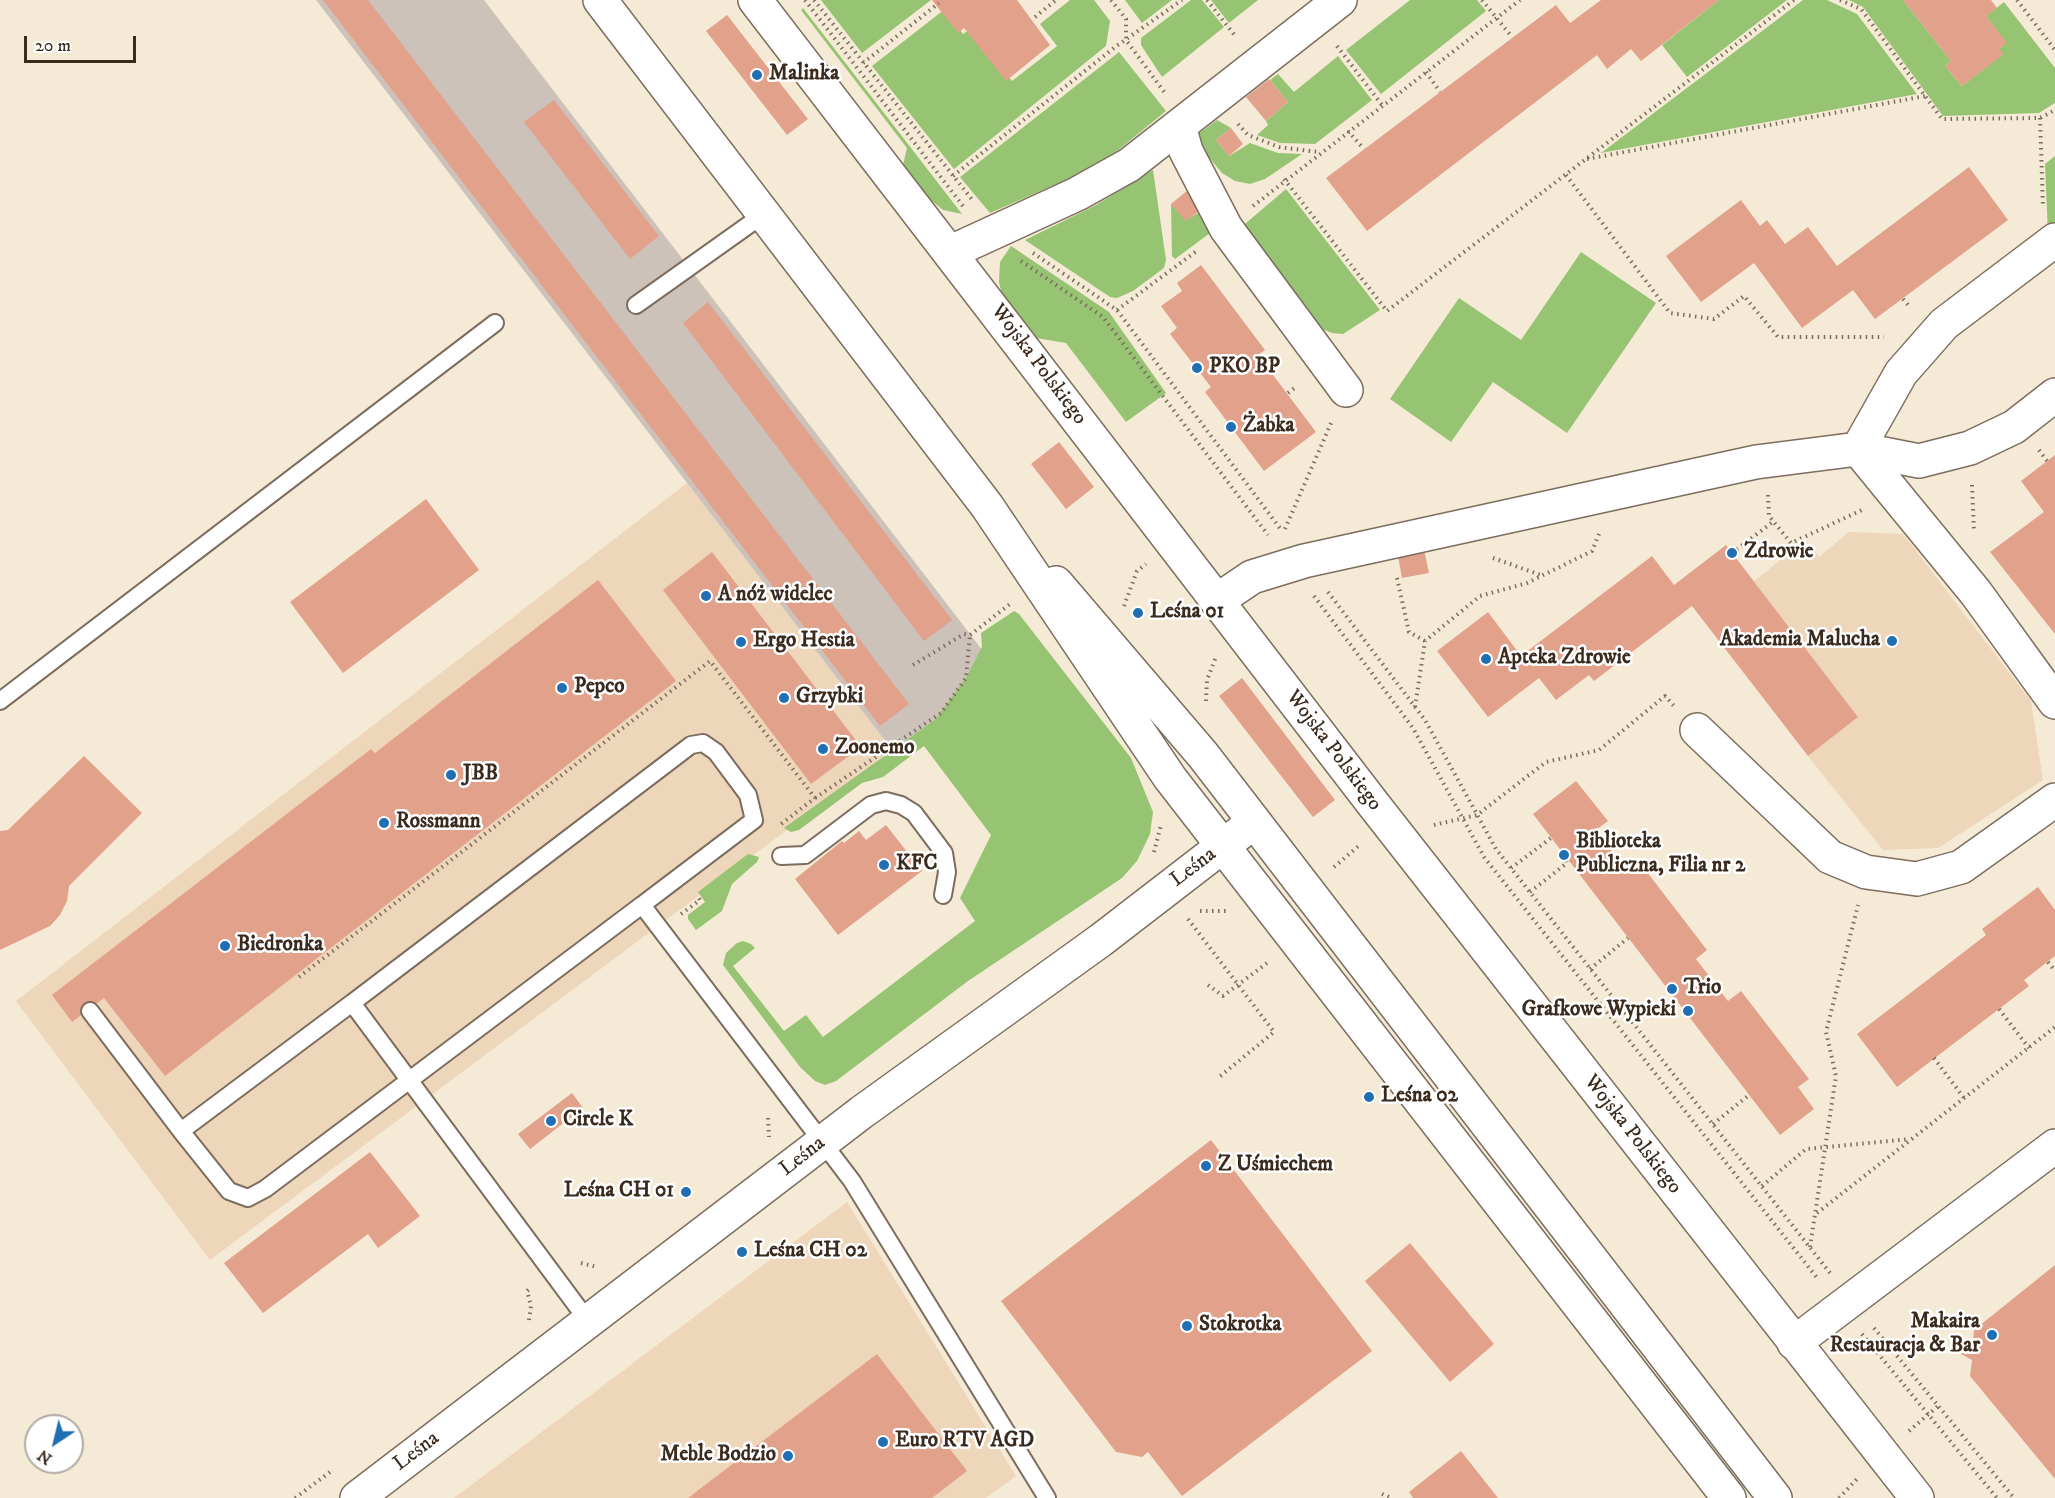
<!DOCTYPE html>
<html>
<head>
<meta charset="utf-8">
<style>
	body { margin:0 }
	#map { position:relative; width:2055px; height:1498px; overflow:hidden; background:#f5ead6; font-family:"IM FELL DW Pica",serif }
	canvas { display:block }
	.north { position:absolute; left:24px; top:1414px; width:60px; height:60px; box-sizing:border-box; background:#fff; border:2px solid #b1aaa5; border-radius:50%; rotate:215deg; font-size:16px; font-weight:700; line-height:24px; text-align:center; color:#3b2a1e }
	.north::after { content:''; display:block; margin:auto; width:21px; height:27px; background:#1f6fb2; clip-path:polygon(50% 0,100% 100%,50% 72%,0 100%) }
	.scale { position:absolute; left:24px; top:36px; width:112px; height:27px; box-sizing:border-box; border:3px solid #3b2a1e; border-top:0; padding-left:8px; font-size:18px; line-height:21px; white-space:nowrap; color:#3b2a1e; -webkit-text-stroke:4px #fff; paint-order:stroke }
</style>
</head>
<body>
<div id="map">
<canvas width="2055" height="1498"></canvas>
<div class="north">N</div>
<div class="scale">20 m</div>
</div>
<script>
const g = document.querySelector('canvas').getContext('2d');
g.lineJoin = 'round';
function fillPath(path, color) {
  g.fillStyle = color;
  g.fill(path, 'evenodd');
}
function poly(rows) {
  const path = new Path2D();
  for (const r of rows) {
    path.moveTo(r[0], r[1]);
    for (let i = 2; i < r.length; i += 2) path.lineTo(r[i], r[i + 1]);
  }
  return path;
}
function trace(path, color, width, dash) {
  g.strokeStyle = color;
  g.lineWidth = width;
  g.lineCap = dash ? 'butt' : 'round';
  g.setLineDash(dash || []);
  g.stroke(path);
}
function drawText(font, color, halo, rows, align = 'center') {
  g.font = font + ' "IM FELL DW Pica",serif';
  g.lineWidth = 5;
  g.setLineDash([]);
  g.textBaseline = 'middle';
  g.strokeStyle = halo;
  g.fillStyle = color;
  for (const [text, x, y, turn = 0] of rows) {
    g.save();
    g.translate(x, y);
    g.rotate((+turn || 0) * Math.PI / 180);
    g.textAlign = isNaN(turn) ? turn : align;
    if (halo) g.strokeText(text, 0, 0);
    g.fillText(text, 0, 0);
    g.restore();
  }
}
fillPath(poly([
	[687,483,893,751,210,1260,16,1001],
	[1849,532,1903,534,2031,701,2043,780,1938,848,1883,850,1808,756,1858,717,1754,581,1806,540,1819,557],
	[847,1202,1016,1476,986,1498,454,1498]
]), '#eed6bb');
fillPath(poly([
	[316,0,484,0,999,672,893,751]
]), '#ccc2b9');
fillPath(poly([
	[821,0,931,0,862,53],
	[1070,0,1094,0,1110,21,1106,46,954,169,872,66,945,9,963,34,972,28,1012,81,1057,46,1040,24],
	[1125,0,1172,0,1142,23],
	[1191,0,1202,0,1224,27,1162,77,1141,45,1141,38],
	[1211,0,1258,0,1229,23],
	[1410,0,1477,0,1486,11,1381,94,1346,50],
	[1719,0,1787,0,1687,77,1662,45],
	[1803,0,1827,0,1857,14,1917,94,1601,153],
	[1849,0,1903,0,1951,61,1945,66,1962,86,2003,54,1999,49,2006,43,1986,16,2004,2,2055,68,2055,103,2039,113,1943,116,1863,7],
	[803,8,962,214,943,210,926,196,903,165,907,148,801,10],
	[1119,52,1166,111,1117,151,1068,179,990,213,960,177],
	[1338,56,1372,100,1315,144,1280,143,1257,135,1268,125,1266,121,1288,102,1270,80,1278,74,1294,92],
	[1217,120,1231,128,1216,140,1229,156,1250,143,1278,153,1302,154,1265,179,1250,184,1235,181,1222,173,1193,138],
	[2055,156,2055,229,2048,234,2045,164],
	[1153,170,1166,260,1164,268,1133,291,1117,298,1110,297,1025,240,1096,205],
	[1286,189,1380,310,1343,334,1332,333,1317,327,1239,229],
	[1171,204,1186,220,1206,208,1210,233,1175,259,1172,256],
	[1011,246,1109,312,1166,393,1126,422,1066,343,1036,338,1002,295,999,282,1000,262],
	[1581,252,1656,303,1567,433,1493,382,1451,442,1390,399,1459,298,1521,340],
	[1014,611,1019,614,1131,758,1153,812,1150,834,1137,861,1122,878,968,981,836,1081,825,1085,815,1081,800,1067,723,965,726,953,737,943,743,941,751,944,755,948,733,966,784,1031,806,1015,823,1037,975,921,960,898,991,835,924,746,883,777,862,783,799,830,791,832,784,828,936,719,966,678,982,647,981,633],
	[748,854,759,857,757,862,732,884,722,911,696,930,688,919,688,915,705,902,698,892]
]), '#96c472');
fillPath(poly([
	[323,0,368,0,909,704,880,726],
	[932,0,1017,0,1050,45,1006,81,964,28,958,33],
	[1601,0,1719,0,1641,61,1631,49,1607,69,1597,55,1367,231,1326,178,1556,5,1570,23],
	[1903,0,1991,0,1997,8,1986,16,2007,43,1999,49,2004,54,1962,86,1945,66,1951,61],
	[727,15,808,119,787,135,706,31],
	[1269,79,1288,102,1266,121,1246,97],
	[554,100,659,236,630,259,524,122],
	[1231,128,1243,144,1229,156,1216,140],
	[1969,167,2008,220,1875,319,1853,290,1802,328,1754,263,1701,302,1666,256,1741,200,1760,226,1767,220,1785,244,1808,227,1837,266],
	[1188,190,1204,207,1186,221,1171,204],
	[1201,265,1265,350,1258,355,1316,432,1264,471,1205,392,1211,387,1170,334,1177,328,1161,306,1182,291,1177,283],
	[708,302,952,620,924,641,683,323],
	[1059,442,1094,487,1066,509,1031,464],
	[2055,455,2055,634,1990,552,2044,512,2021,481],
	[426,499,479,570,343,673,290,602],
	[1726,545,1858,717,1808,756,1692,606,1594,681,1589,675,1556,700,1539,678,1488,717,1437,651,1488,612,1521,656,1652,556,1674,585],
	[1424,550,1429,573,1402,578,1398,556],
	[712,552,861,747,811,784,663,590],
	[598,580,676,681,165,1076,104,998,72,1022,52,995,371,749,375,753],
	[1242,678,1335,800,1313,817,1219,696],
	[84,756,142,813,69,886,67,901,60,915,50,926,0,950,0,831,8,830],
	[1576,781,1608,821,1596,830,1628,872,1640,863,1707,950,1696,959,1728,1001,1741,991,1809,1079,1798,1087,1814,1109,1780,1135,1533,814],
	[886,825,922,871,838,935,795,879,842,841,844,843,859,831,866,840],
	[2038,887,2055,910,2055,956,2024,980,2029,986,1897,1087,1857,1034,1986,935,1982,929],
	[572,1093,583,1108,530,1149,518,1134],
	[1211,1140,1372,1351,1182,1496,1148,1452,1142,1457,1116,1452,1001,1301],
	[370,1152,420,1216,378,1248,368,1234,263,1313,224,1263],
	[1410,1243,1494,1344,1450,1382,1365,1281],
	[2055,1265,2055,1479,1970,1376,1972,1360,1961,1354,1962,1349,1973,1343,1974,1330],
	[877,1354,967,1471,932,1498,688,1498],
	[1461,1451,1498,1498,1413,1498,1409,1492]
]), '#e2a18a');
const service = poly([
	[636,305,764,214],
	[0,701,495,323],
	[781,856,805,855,871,805,886,801,901,805,914,813,944,853,947,872,943,895],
	[352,1003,181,1131,229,1191,248,1198,265,1189,642,905],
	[90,1011,181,1131],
	[588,1321,352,1003,691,745,703,743,716,752,748,795,754,820,642,905,852,1181,1047,1498]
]);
const minor = poly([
	[755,0,1374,805,1917,1498],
	[1179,126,1186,151,1226,228,1346,390],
	[951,252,1077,194,1129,165,1340,0],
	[1858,449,1976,593,2055,702],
	[1858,449,1901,373,1944,324,2055,240],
	[1218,600,1252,577,1304,561,1756,462,1858,449,1919,461,1970,448,2014,427,2055,395],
	[1697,730,1830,857,1866,872,1917,879,1961,867,2055,800],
	[1794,1343,2055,1146],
	[357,1498,862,1112,1101,940,1254,822]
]);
const secondary = poly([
	[600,0,987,506,1170,778,1729,1498],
	[1056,583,1203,755,1775,1498]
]);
trace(service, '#7c6d5e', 20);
trace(minor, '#7c6d5e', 36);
trace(secondary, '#7c6d5e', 36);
trace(poly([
	[805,0,963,206],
	[814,0,974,202],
	[1111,0,1126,19,1126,40,1165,93],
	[1207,0,1236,37],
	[1482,0,1512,37],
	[1840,0,1861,9,1942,119,2040,118,2055,110],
	[2017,0,2055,50],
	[1035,17,1056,0],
	[1337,46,1382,105],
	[863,63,939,3],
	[1426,72,1440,92],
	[2040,118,2043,207],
	[1238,124,1248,135,1279,147,1319,152],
	[1348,131,1364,149],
	[1587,159,1925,96],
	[1566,175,1670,313,1714,319,1744,296,1778,337,1884,337],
	[953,176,1115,47,1182,0],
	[1284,179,1387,311,1794,0],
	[1253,206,1520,0],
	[1033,253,1117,310,1282,531],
	[1021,261,1103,317,1268,535],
	[1903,299,1910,307],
	[1117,310,1198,250],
	[1288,393,1297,386],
	[2039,450,2047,461],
	[1972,485,1974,531],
	[1768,495,1769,516,1791,543,1862,510],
	[1285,529,1332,421],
	[1732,553,1774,521],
	[1493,558,1541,575],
	[1397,578,1409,632,1425,641],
	[1328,592,1425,720,1496,849,1830,1273],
	[1314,596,1413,728,1484,857,1818,1279],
	[1124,606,1137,571,1146,564],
	[913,665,964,634,970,635,1010,604],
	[1206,701,1207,680,1216,657],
	[1415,707,1425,641,1480,596,1527,583,1592,551,1599,534],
	[815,798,941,713,966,678,970,635],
	[1434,825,1477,815,1546,762,1599,750,1665,696,1674,706],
	[1154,852,1161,825],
	[1334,867,1361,844],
	[1511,868,1551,838],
	[1530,892,1567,863,1564,855],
	[1200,911,1228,911],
	[681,914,700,900,697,895],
	[1188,919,1274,1032,1218,1078],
	[2048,962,2055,971],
	[1590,969,1628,938],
	[299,977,710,661,815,798,781,824],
	[1208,985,1223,996,1267,963],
	[1999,1009,2029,1048],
	[1934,1058,1964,1098],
	[768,1118,769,1137],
	[1713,1124,1749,1095],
	[1762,1186,1806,1149,1910,1139],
	[1817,1213,2055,1027],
	[1810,1247,1836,1076,1826,1032,1858,905],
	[581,1263,597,1267],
	[529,1320,531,1306,527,1291,530,1288],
	[1874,1328,2014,1498],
	[1862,1334,1997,1498],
	[1909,1431,1938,1406],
	[1382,1494,1391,1498],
	[295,1498,330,1472],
	[1839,1498,1857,1479]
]), '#7c6d5e', 4, [1.5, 4.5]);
trace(service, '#fff', 16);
trace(minor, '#fff', 33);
trace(secondary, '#fff', 33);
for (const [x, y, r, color] of [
	[757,75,6,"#1f6fb2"],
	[1197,368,6,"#1f6fb2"],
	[1231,427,6,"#1f6fb2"],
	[1732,553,6,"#1f6fb2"],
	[706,596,6,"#1f6fb2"],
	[1138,613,6,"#1f6fb2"],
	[1892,641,6,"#1f6fb2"],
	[741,642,6,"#1f6fb2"],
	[1486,659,6,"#1f6fb2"],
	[562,688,6,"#1f6fb2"],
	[784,698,6,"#1f6fb2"],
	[823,749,6,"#1f6fb2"],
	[451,775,6,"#1f6fb2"],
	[384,823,6,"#1f6fb2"],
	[1564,855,6,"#1f6fb2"],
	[884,865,6,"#1f6fb2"],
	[225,946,6,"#1f6fb2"],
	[1672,989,6,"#1f6fb2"],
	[1688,1011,6,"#1f6fb2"],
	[1369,1097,6,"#1f6fb2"],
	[551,1121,6,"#1f6fb2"],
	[1206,1166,6,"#1f6fb2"],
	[686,1192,6,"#1f6fb2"],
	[742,1252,6,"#1f6fb2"],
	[1187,1326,6,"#1f6fb2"],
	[1992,1335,6,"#1f6fb2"],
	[883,1442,6,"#1f6fb2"],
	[788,1456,6,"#1f6fb2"]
]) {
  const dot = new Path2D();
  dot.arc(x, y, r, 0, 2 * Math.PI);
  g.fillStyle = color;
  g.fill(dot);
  trace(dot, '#fff', 2);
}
drawText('bold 21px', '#3b2a1e', '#fff', [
	["Malinka",769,75],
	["PKO BP",1209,368],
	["Żabka",1243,427],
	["Zdrowie",1744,553],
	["A nóż widelec",718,596],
	["Leśna 01",1150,613],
	["Akademia Malucha",1880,641,"right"],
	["Ergo Hestia",753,642],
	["Apteka Zdrowie",1498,659],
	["Pepco",574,688],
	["Grzybki",796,698],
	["Zoonemo",835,749],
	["JBB",463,775],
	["Rossmann",396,823],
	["Biblioteka",1576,843],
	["Publiczna, Filia nr 2",1576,867],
	["KFC",896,865],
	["Biedronka",237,946],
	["Trio",1684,989],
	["Grafkowe Wypieki",1676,1011,"right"],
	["Leśna 02",1381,1097],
	["Circle K",563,1121],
	["Z Uśmiechem",1218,1166],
	["Leśna CH 01",674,1192,"right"],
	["Leśna CH 02",754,1252],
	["Makaira",1980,1323,"right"],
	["Restauracja & Bar",1980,1347,"right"],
	["Stokrotka",1199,1326],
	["Euro RTV AGD",895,1442],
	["Meble Bodzio",776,1456,"right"]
], 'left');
drawText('21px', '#3b2a1e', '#fff', [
	["Wojska Polskiego",1038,365,53],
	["Wojska Polskiego",1333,751,53],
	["Leśna",1194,868,-37],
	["Wojska Polskiego",1632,1135,52],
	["Leśna",803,1157,-38],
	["Leśna",417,1452,-37]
]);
</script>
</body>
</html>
